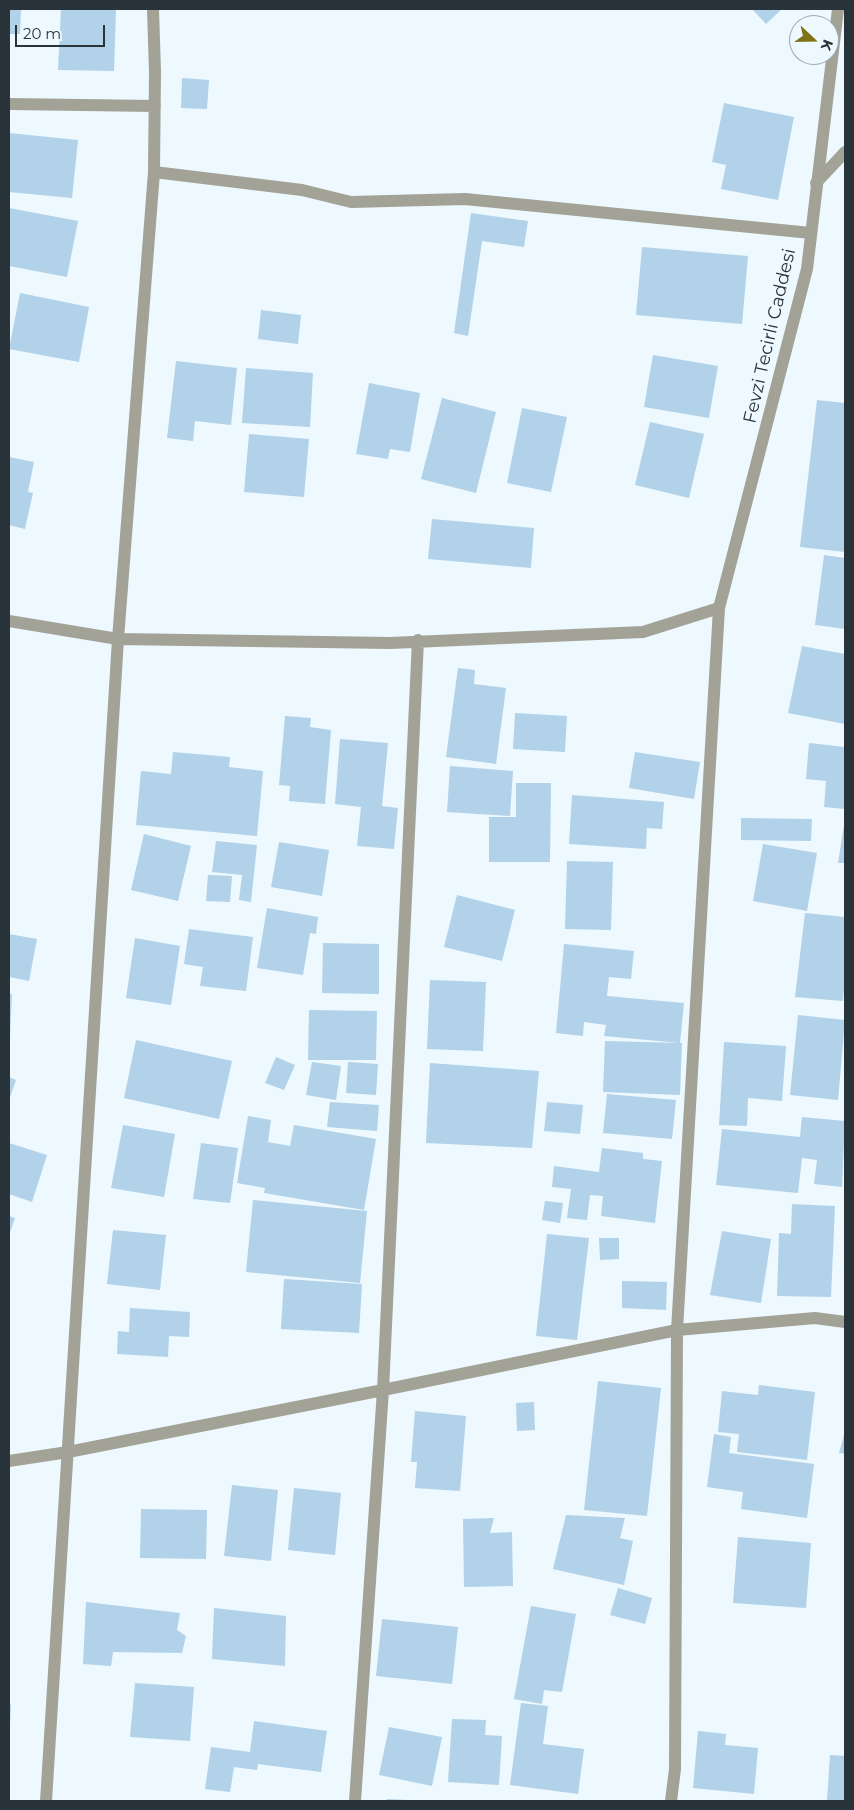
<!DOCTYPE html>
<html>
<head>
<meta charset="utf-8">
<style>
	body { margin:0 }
	#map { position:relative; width:854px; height:1810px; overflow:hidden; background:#edf8ff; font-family:Montserrat,sans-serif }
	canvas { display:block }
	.frame { position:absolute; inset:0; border:10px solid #29333a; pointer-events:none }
	.north { position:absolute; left:789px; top:15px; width:50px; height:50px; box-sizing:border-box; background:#edf8ff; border:1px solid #9fa9b0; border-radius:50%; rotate:111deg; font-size:14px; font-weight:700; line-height:20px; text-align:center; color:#29333a }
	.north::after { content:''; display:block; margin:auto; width:18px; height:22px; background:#807315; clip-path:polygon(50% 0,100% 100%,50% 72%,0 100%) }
	.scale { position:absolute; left:15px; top:25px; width:90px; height:22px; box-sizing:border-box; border:2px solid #29333a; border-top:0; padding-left:6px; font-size:15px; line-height:18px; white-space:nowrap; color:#29333a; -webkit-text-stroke:4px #edf8ff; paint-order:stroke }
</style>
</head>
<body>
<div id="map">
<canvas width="854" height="1810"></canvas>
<div class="frame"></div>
<div class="north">K</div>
<div class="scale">20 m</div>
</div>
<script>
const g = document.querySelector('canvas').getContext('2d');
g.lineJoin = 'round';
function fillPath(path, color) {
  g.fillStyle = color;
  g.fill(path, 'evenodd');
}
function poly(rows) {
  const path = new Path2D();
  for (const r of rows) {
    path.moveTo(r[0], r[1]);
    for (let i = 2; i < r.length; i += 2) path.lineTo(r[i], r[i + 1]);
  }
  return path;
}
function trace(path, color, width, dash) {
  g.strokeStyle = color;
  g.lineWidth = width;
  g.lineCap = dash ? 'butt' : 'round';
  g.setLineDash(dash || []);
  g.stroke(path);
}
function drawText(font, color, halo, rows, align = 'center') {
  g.font = font + ' Montserrat,sans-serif';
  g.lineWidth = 4.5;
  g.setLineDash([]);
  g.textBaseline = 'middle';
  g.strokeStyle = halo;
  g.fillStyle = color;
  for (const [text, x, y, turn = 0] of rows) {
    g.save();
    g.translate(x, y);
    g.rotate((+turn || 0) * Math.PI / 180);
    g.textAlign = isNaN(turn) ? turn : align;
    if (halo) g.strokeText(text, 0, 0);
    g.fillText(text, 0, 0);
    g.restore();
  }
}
fillPath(poly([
	[9,9,21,9,20,34,9,34],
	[61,9,116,9,114,71,58,70],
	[752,9,782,9,766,24],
	[182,78,209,80,207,109,181,108],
	[724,103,794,117,778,200,721,189,726,165,712,162],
	[9,133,78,140,72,198,9,192],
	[9,208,78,221,67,277,9,266],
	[471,213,528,221,524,247,482,241,468,336,454,333],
	[642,247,748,256,742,324,636,315],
	[20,293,89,307,79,362,9,349],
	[261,310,301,315,298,344,258,339],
	[653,355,718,366,709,418,644,407],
	[176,361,237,368,231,425,195,421,193,441,167,438],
	[246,368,313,373,310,427,242,423],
	[369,383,420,393,410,452,390,449,388,459,356,454],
	[442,398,496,412,476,493,421,479],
	[817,400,845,403,845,552,800,547],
	[522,408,567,417,551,492,507,483],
	[650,422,704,434,689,498,635,485],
	[249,434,309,439,304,497,244,492],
	[9,457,34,462,28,492,33,493,25,529,9,525],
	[432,519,534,528,531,568,428,559],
	[824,555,845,558,845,629,815,625],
	[802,646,845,654,845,724,788,713],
	[458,668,475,670,474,684,506,688,496,764,446,757],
	[515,713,567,716,565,752,513,749],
	[285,716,311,718,310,727,331,730,325,804,289,801,290,786,279,785],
	[340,739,388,743,382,806,398,808,394,849,357,846,361,807,335,804],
	[809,743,845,747,845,809,824,807,826,781,806,779],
	[173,752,230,757,229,767,263,771,257,836,136,825,141,771,171,774],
	[635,752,700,762,694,799,629,788],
	[450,766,513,771,510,816,447,812],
	[516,783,551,783,550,862,489,862,489,817,516,817],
	[572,795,664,802,662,829,647,828,646,849,569,844],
	[741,818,812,819,811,841,741,840],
	[844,825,845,825,845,863,838,863],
	[144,834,191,846,178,901,131,890],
	[216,841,257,845,251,902,239,900,242,875,212,872],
	[279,842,329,850,322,896,271,887],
	[763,844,817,853,807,911,753,901],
	[567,861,613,862,611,930,565,929],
	[208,875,232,876,230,902,206,901],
	[457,895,515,910,502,961,444,947],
	[267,908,318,917,316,934,310,933,303,975,257,968],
	[805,913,845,917,845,978,843,1001,795,997],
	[189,929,253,937,246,991,200,986,203,967,184,964],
	[9,934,37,939,29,981,9,977],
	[135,938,180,946,171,1005,126,998],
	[323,943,379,944,379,994,322,993],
	[564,944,634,951,631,979,609,977,607,996,684,1003,680,1043,604,1036,606,1025,584,1022,583,1036,556,1033],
	[430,980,486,982,483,1051,427,1049],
	[9,994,12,994,10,1038,9,1038],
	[309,1010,377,1011,376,1060,308,1060],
	[798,1015,845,1020,838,1100,790,1095],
	[136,1040,232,1061,219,1119,124,1098],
	[605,1041,682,1043,680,1095,603,1092],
	[724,1042,786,1046,782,1101,748,1098,747,1126,719,1125],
	[276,1057,295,1065,284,1090,265,1083],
	[312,1062,341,1066,336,1100,306,1095],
	[348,1062,378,1064,376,1095,346,1093],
	[430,1063,539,1071,532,1148,426,1143],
	[9,1077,16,1080,9,1100],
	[607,1094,676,1100,672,1139,603,1133],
	[330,1102,379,1105,377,1131,327,1127],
	[547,1102,583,1105,580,1134,544,1131],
	[248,1116,271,1120,268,1142,290,1146,294,1125,376,1139,364,1210,264,1193,265,1188,237,1183],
	[802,1117,845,1121,842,1187,814,1184,817,1160,802,1158,798,1193,716,1185,722,1129,800,1137],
	[123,1125,175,1134,164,1197,111,1188],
	[9,1143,47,1155,32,1202,9,1194],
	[201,1143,238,1148,230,1203,193,1199],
	[602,1148,643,1153,643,1159,662,1161,655,1223,601,1216,603,1196,590,1195,587,1220,567,1218,571,1189,552,1187,554,1166,599,1172],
	[253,1200,367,1211,360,1283,246,1272],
	[545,1201,563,1203,560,1223,542,1220],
	[792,1204,835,1206,831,1297,777,1296,779,1233,791,1234],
	[9,1216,15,1218,9,1235],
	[113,1230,166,1235,160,1290,107,1284],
	[722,1231,771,1239,761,1303,710,1295],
	[547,1234,589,1238,577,1340,536,1336],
	[599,1238,619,1238,619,1259,600,1260],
	[284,1279,362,1284,359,1333,281,1329],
	[622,1281,667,1282,666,1310,622,1308],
	[130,1308,190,1312,189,1337,169,1336,168,1357,117,1354,118,1331,129,1332],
	[598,1381,661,1388,647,1516,584,1510],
	[759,1385,815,1392,807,1460,737,1452,739,1434,718,1432,722,1391,758,1395],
	[534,1402,535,1430,517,1431,516,1403],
	[415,1411,466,1416,460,1491,415,1488,417,1462,411,1462],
	[845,1431,845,1454,839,1453],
	[714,1434,731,1437,729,1453,814,1464,807,1518,741,1509,743,1492,707,1487],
	[232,1485,278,1490,271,1561,224,1556],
	[294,1488,341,1493,335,1555,288,1550],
	[141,1509,207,1510,206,1559,140,1558],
	[566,1515,625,1518,620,1538,633,1541,624,1585,553,1569],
	[494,1518,490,1533,512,1532,513,1586,464,1587,463,1519],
	[738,1537,811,1543,806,1608,733,1603],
	[618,1588,652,1598,645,1624,610,1615],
	[86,1602,180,1613,177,1630,186,1636,182,1653,113,1652,111,1666,83,1664],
	[531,1606,576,1614,562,1692,544,1690,542,1704,514,1699],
	[214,1608,286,1616,285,1666,212,1659],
	[382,1619,458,1627,452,1684,376,1676],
	[135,1683,194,1687,190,1741,130,1737],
	[521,1703,548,1706,543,1744,584,1749,578,1794,510,1785],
	[9,1704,11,1704,10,1725,9,1725],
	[452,1719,486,1720,485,1735,502,1736,499,1785,448,1782],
	[254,1721,327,1731,321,1772,258,1764,257,1770,234,1767,230,1792,205,1789,211,1747,250,1752],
	[389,1727,442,1737,432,1786,379,1775],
	[698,1731,726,1734,725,1745,758,1748,754,1794,693,1788],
	[830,1755,845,1756,845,1801,827,1801],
	[387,1799,409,1800,409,1801,387,1801]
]), '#b1d2e8');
trace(poly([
	[9,104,155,106],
	[154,172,302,190,351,202,465,199,811,233],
	[816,183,845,152],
	[9,621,118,639,390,643,643,632,719,608],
	[9,1461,68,1452,383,1390,677,1330,815,1318,845,1322],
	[46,1801,118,639,154,172,155,72,153,9],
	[355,1801,383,1390,418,640],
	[671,1801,675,1769,677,1330,719,608,807,269,838,9]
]), '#a3a296', 12);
drawText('18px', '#29333a', '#edf8ff', [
	["Fevzi Tecirli Caddesi",770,336,-77]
]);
</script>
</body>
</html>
